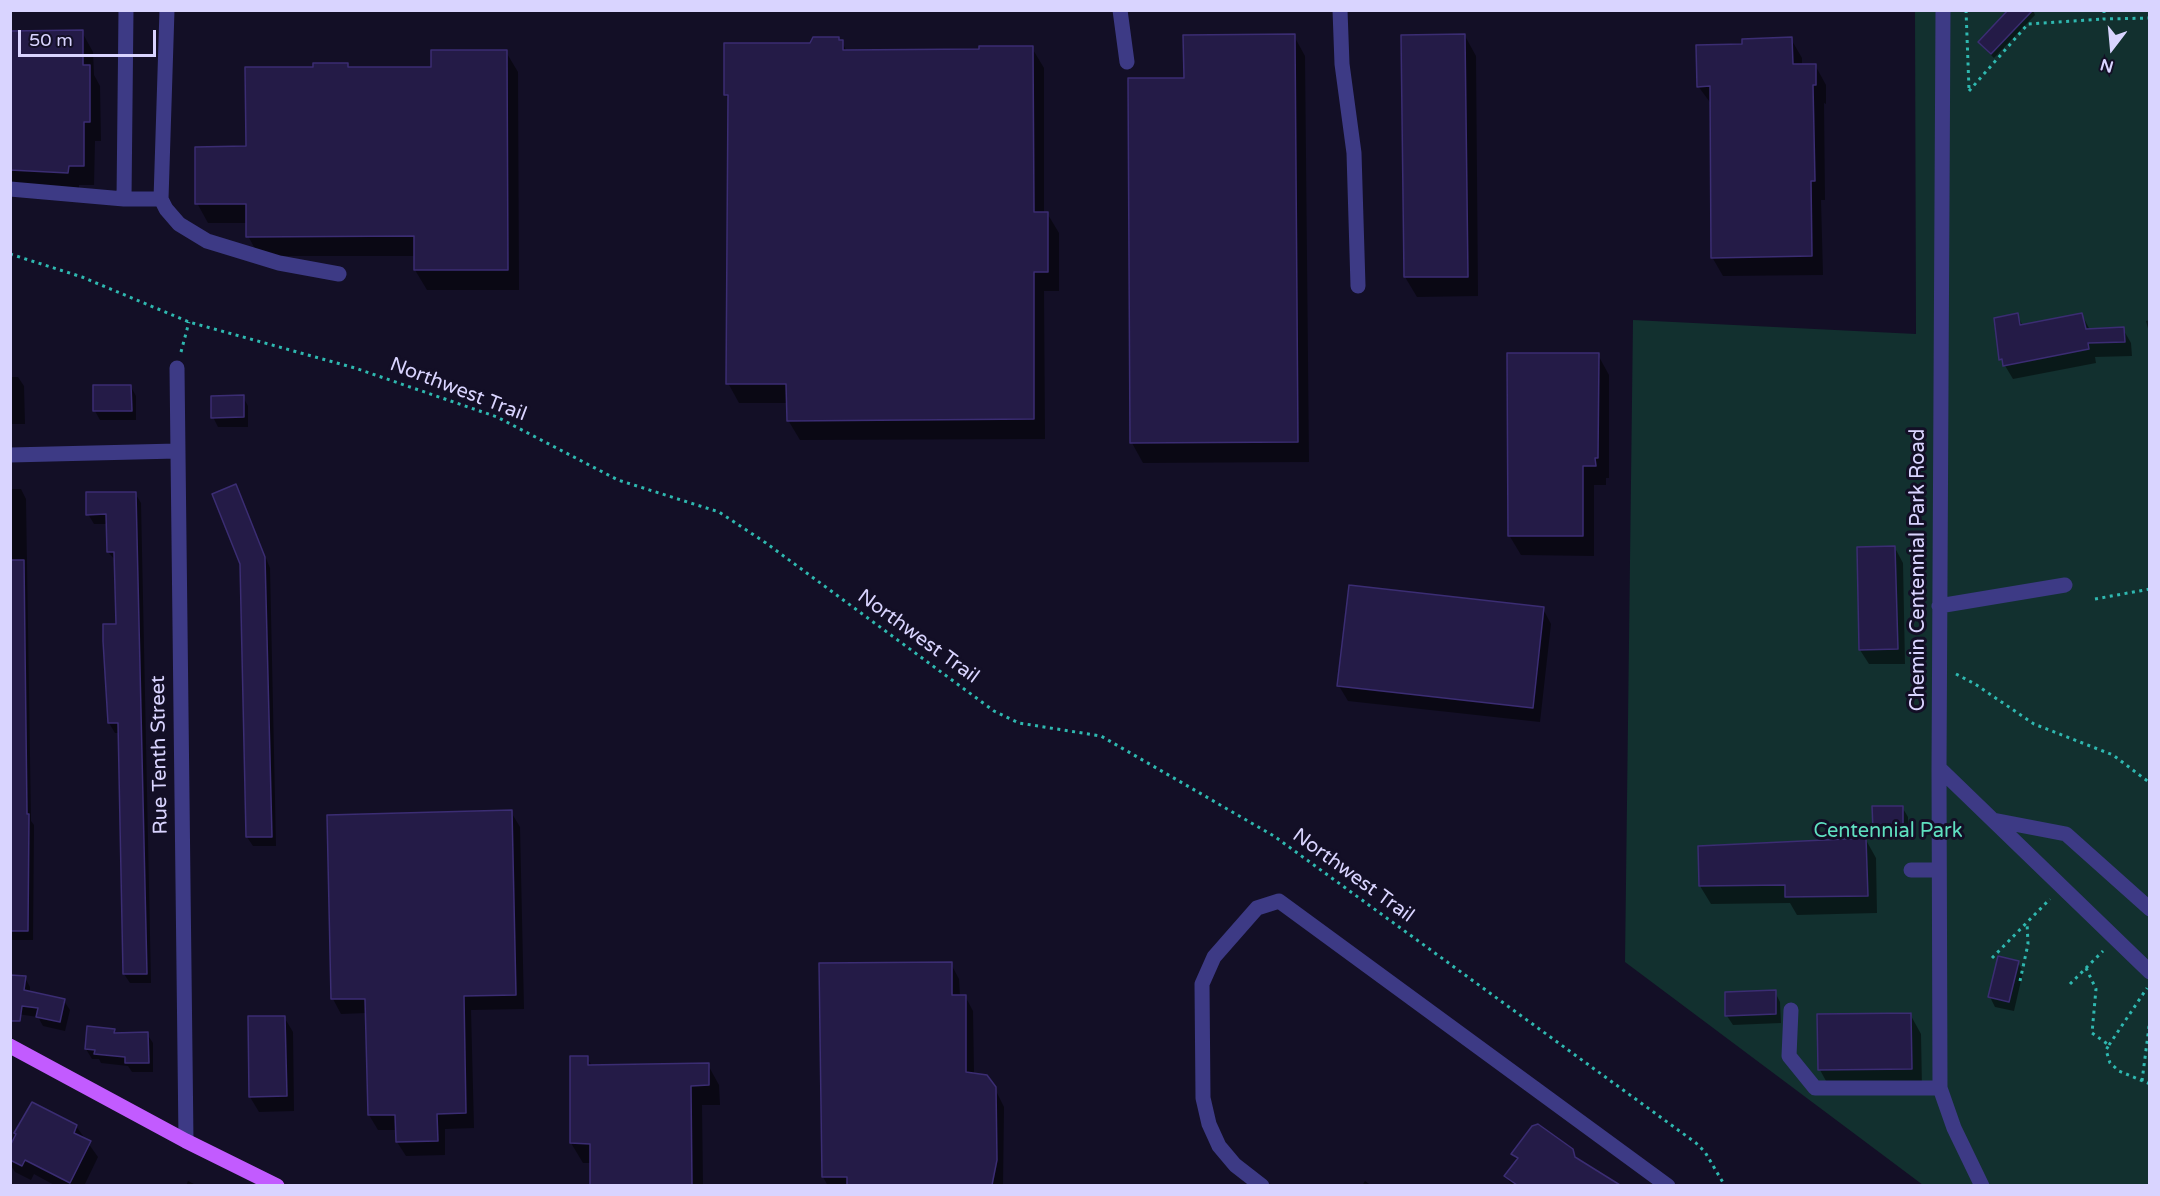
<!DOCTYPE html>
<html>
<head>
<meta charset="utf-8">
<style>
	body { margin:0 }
	#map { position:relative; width:2160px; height:1196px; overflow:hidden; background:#130f26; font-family:"Varela Round",sans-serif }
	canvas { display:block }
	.frame { position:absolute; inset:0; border:12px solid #d9d4ff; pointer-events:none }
	.north { position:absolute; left:2082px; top:18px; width:60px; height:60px; -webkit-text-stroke:4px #130f26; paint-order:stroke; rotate:196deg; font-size:16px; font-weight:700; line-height:24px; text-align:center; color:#d9d4ff }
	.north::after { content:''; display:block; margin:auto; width:21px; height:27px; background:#d9d4ff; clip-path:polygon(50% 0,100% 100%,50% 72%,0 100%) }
	.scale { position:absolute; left:18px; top:30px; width:138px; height:27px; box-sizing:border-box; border:3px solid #d9d4ff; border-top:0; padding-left:8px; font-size:18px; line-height:21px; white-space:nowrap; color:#d9d4ff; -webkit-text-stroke:4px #130f26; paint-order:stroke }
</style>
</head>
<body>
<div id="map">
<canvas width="2160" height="1196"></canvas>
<div class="frame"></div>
<div class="north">N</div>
<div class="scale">50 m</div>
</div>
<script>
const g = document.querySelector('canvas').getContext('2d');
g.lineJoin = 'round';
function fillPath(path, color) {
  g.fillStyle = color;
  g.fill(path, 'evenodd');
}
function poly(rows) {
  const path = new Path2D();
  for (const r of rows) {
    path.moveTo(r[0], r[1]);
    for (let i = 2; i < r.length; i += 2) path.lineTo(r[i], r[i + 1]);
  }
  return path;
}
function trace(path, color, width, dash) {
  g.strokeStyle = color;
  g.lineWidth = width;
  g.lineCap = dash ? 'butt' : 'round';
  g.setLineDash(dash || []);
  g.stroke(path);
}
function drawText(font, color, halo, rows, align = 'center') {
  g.font = font + ' "Varela Round",sans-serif';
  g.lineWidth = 6;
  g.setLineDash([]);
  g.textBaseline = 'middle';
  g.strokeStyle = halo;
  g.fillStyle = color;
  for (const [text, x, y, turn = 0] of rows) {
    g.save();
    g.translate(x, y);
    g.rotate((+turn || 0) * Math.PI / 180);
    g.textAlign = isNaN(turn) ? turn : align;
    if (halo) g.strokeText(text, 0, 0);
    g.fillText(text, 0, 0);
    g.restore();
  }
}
fillPath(poly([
	[1915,11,2149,11,2149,1185,1923,1185,1625,962,1633,320,1916,334]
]), '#12302f');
fillPath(poly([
	[2010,10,2033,10,2035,15,1994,58,1982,46],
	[10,32,82,32,93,52,94,75,100,86,101,141,95,141,94,185,79,185,79,192,10,187],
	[1294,36,1305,56,1309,462,1143,463,1132,443,1185,79],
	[1465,36,1476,56,1478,296,1417,297,1405,277],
	[1791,39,1802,58,1802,65,1815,65,1826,85,1826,104,1824,103,1825,200,1821,200,1823,275,1723,276,1712,257,1712,105,1698,86,1744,45],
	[842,42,847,52,981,51,1032,48,1044,68,1044,213,1047,213,1059,233,1059,291,1044,291,1045,439,800,440,788,420,788,403,739,403,728,383,730,102,725,94,811,45],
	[506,52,518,72,519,290,427,290,415,270,415,256,259,256,248,236,248,223,208,223,197,203,314,69,347,64,350,69,432,69],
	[2017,315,2023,326,2082,315,2090,330,2123,329,2131,343,2132,356,2095,357,2096,363,2013,379,2001,359],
	[2150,320,2150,336,2146,321],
	[1598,355,1609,375,1609,478,1606,478,1606,485,1594,485,1594,556,1521,555,1509,535],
	[10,377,18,377,24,386,25,424,10,424],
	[131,387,136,396,136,420,100,420,95,411],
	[243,397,248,406,248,427,218,427,213,417],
	[236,486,270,568,276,846,253,846,247,837,242,563],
	[10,489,21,489,26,499,31,821,34,825,33,940,10,940],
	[135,493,141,503,151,983,130,983,124,974,120,733,115,733,109,723,117,625,116,561,108,552,107,524,94,524,88,514],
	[1895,548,1903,563,1905,664,1869,664,1860,650],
	[1543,609,1551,624,1540,722,1348,701,1339,686],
	[1902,807,1908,817,1908,838,1880,839,1874,829],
	[511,812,520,827,524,1009,471,1010,474,1128,445,1129,445,1155,406,1156,397,1142,397,1130,378,1130,369,1115,367,1013,341,1014,333,999],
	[1866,840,1876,858,1877,913,1797,915,1790,903,1711,904,1700,886],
	[2018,962,2023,972,2014,1011,1995,1007,1990,997],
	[951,964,959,979,960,997,965,996,973,1011,974,1074,986,1076,991,1081,1004,1107,1003,1186,828,1186,823,1177],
	[25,978,30,987,30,993,64,1001,70,1010,65,1031,43,1026,38,1017,10,1013],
	[1775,992,1780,1002,1781,1023,1733,1025,1727,1016],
	[1910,1014,1921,1034,1922,1088,1831,1090,1820,1070],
	[284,1017,293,1032,294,1111,259,1112,250,1097],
	[114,1030,116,1034,147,1034,153,1043,153,1072,132,1072,128,1066,101,1063,99,1059,92,1059,86,1049],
	[587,1058,592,1066,708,1065,719,1085,720,1105,702,1105,703,1186,591,1186,591,1163,583,1163,571,1143],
	[76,1126,98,1157,84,1186,56,1186,34,1174,31,1180,15,1172,10,1164,10,1149,17,1136],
	[1572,1150,1578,1161,1618,1186,1512,1186,1506,1176,1517,1161,1513,1154],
	[188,1181,198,1186,186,1186],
	[1365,1181,1372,1186,1362,1186]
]), '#0007');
const building = poly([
	[2008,10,2033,10,1991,54,1978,42,2008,10],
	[83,30,83,65,90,65,90,122,84,122,84,166,69,166,68,173,10,170,10,31,83,30],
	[1295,34,1298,442,1130,443,1128,78,1184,78,1183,35,1295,34],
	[1465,34,1468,277,1404,277,1401,35,1465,34],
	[813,37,839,37,839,40,843,40,843,50,979,49,979,46,1033,46,1034,212,1048,212,1048,272,1034,272,1034,419,787,421,786,384,726,384,728,95,724,95,724,43,810,43,813,37],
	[1792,37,1793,64,1816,64,1816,85,1813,85,1815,181,1811,181,1812,256,1711,258,1710,86,1697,87,1696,45,1742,44,1742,39,1792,37],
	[431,50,507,50,508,270,414,270,414,236,246,237,246,204,195,204,195,147,246,146,245,67,313,67,313,63,348,63,348,67,431,67,431,50],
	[2018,313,2020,325,2082,313,2086,329,2124,327,2125,342,2088,343,2089,349,2003,366,2002,359,1999,360,1994,318,2018,313],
	[1507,353,1599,353,1598,458,1595,458,1596,466,1583,466,1583,536,1508,536,1507,353],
	[93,385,131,385,132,411,93,411,93,385],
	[244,395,244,417,211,418,211,396,244,395],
	[236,484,265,557,272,837,246,837,240,564,212,494,236,484],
	[86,492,136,492,147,974,123,974,118,723,108,723,103,641,103,624,116,624,114,552,107,552,106,514,86,515,86,492],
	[1895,546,1898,649,1859,650,1857,547,1895,546],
	[10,560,24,560,27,814,29,814,28,931,10,931,10,560],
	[1349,585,1544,607,1533,708,1337,686,1349,585],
	[1872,806,1903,806,1903,829,1873,830,1872,806],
	[512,810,516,995,464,996,466,1113,437,1114,438,1141,396,1142,395,1115,368,1115,365,999,331,999,327,815,512,810],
	[1866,838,1868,896,1785,897,1785,885,1699,886,1698,846,1866,838],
	[1998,956,2019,961,2009,1002,1988,997,1998,956],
	[952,962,952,995,966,995,966,1072,987,1075,996,1087,997,1160,992,1185,847,1185,847,1177,822,1177,819,963,952,962],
	[10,975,26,976,24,990,65,999,60,1022,36,1017,38,1008,22,1006,20,1021,10,1021,10,975],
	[1776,990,1776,1014,1725,1016,1725,992,1776,990],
	[1911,1013,1912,1069,1818,1070,1817,1014,1911,1013],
	[248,1016,285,1016,287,1096,249,1097,248,1016],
	[87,1026,115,1029,114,1033,148,1032,149,1063,125,1063,125,1057,94,1054,95,1050,85,1049,87,1026],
	[570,1056,588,1056,588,1065,709,1063,709,1085,691,1086,692,1185,590,1185,590,1144,570,1143,570,1056],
	[32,1102,77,1125,74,1133,91,1141,70,1183,25,1160,22,1166,10,1160,10,1146,16,1134,14,1133,32,1102],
	[1538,1124,1573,1149,1575,1157,1620,1185,1517,1185,1504,1176,1518,1158,1511,1154,1532,1126,1538,1124]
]);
fillPath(building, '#241b47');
trace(building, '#3b2d73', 1.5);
trace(poly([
	[1966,10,1969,89],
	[2104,10,2104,19,2150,18],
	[1969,91,2028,24,2104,19],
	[10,254,82,277,189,322,355,368,497,417,618,480,719,512,766,543,994,711,1019,723,1101,736,1274,836,1696,1143,1705,1152,1725,1186],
	[181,352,189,322],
	[2095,599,2150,589],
	[1956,674,1975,684,2034,724,2113,755,2150,783],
	[1992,958,2050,899],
	[2086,968,2096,989,2092,1033,2109,1045,2106,1050,2110,1063,2119,1071,2150,1084],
	[2020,981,2028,944,2027,922],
	[2070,984,2103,951],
	[2109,1045,2147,988],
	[2142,1081,2150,1019]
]), '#2fb8b0', 3, [3, 4.5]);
trace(poly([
	[1120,10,1127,62],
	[1340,10,1342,64,1354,153,1358,286],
	[1943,10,1939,768,1940,1088,1954,1128,1982,1186],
	[10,189,124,199,126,10],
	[124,199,161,199,167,10],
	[161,199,166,209,179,224,207,241,279,263,339,274],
	[177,368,186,1141],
	[10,455,177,451],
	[1939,606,2065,585],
	[1939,768,2150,972],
	[1993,820,2066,834,2150,909],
	[1911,870,1939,870],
	[1791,1010,1789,1056,1815,1088,1940,1088],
	[1262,1186,1235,1165,1219,1146,1209,1124,1203,1098,1202,984,1214,957,1257,908,1279,901,1668,1186]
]), '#3d3a85', 15);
trace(poly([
	[10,1046,186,1141,277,1186]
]), '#c25bff', 15);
drawText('20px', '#d9d4ff', '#130f26', [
	["Northwest Trail",458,390,21],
	["Chemin Centennial Park Road",1919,570,-90],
	["Northwest Trail",918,637,36],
	["Rue Tenth Street",160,755,-91],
	["Northwest Trail",1353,876,36]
]);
drawText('20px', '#5fe0c0', '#130f26', [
	["Centennial Park",1888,832]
]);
</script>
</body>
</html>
